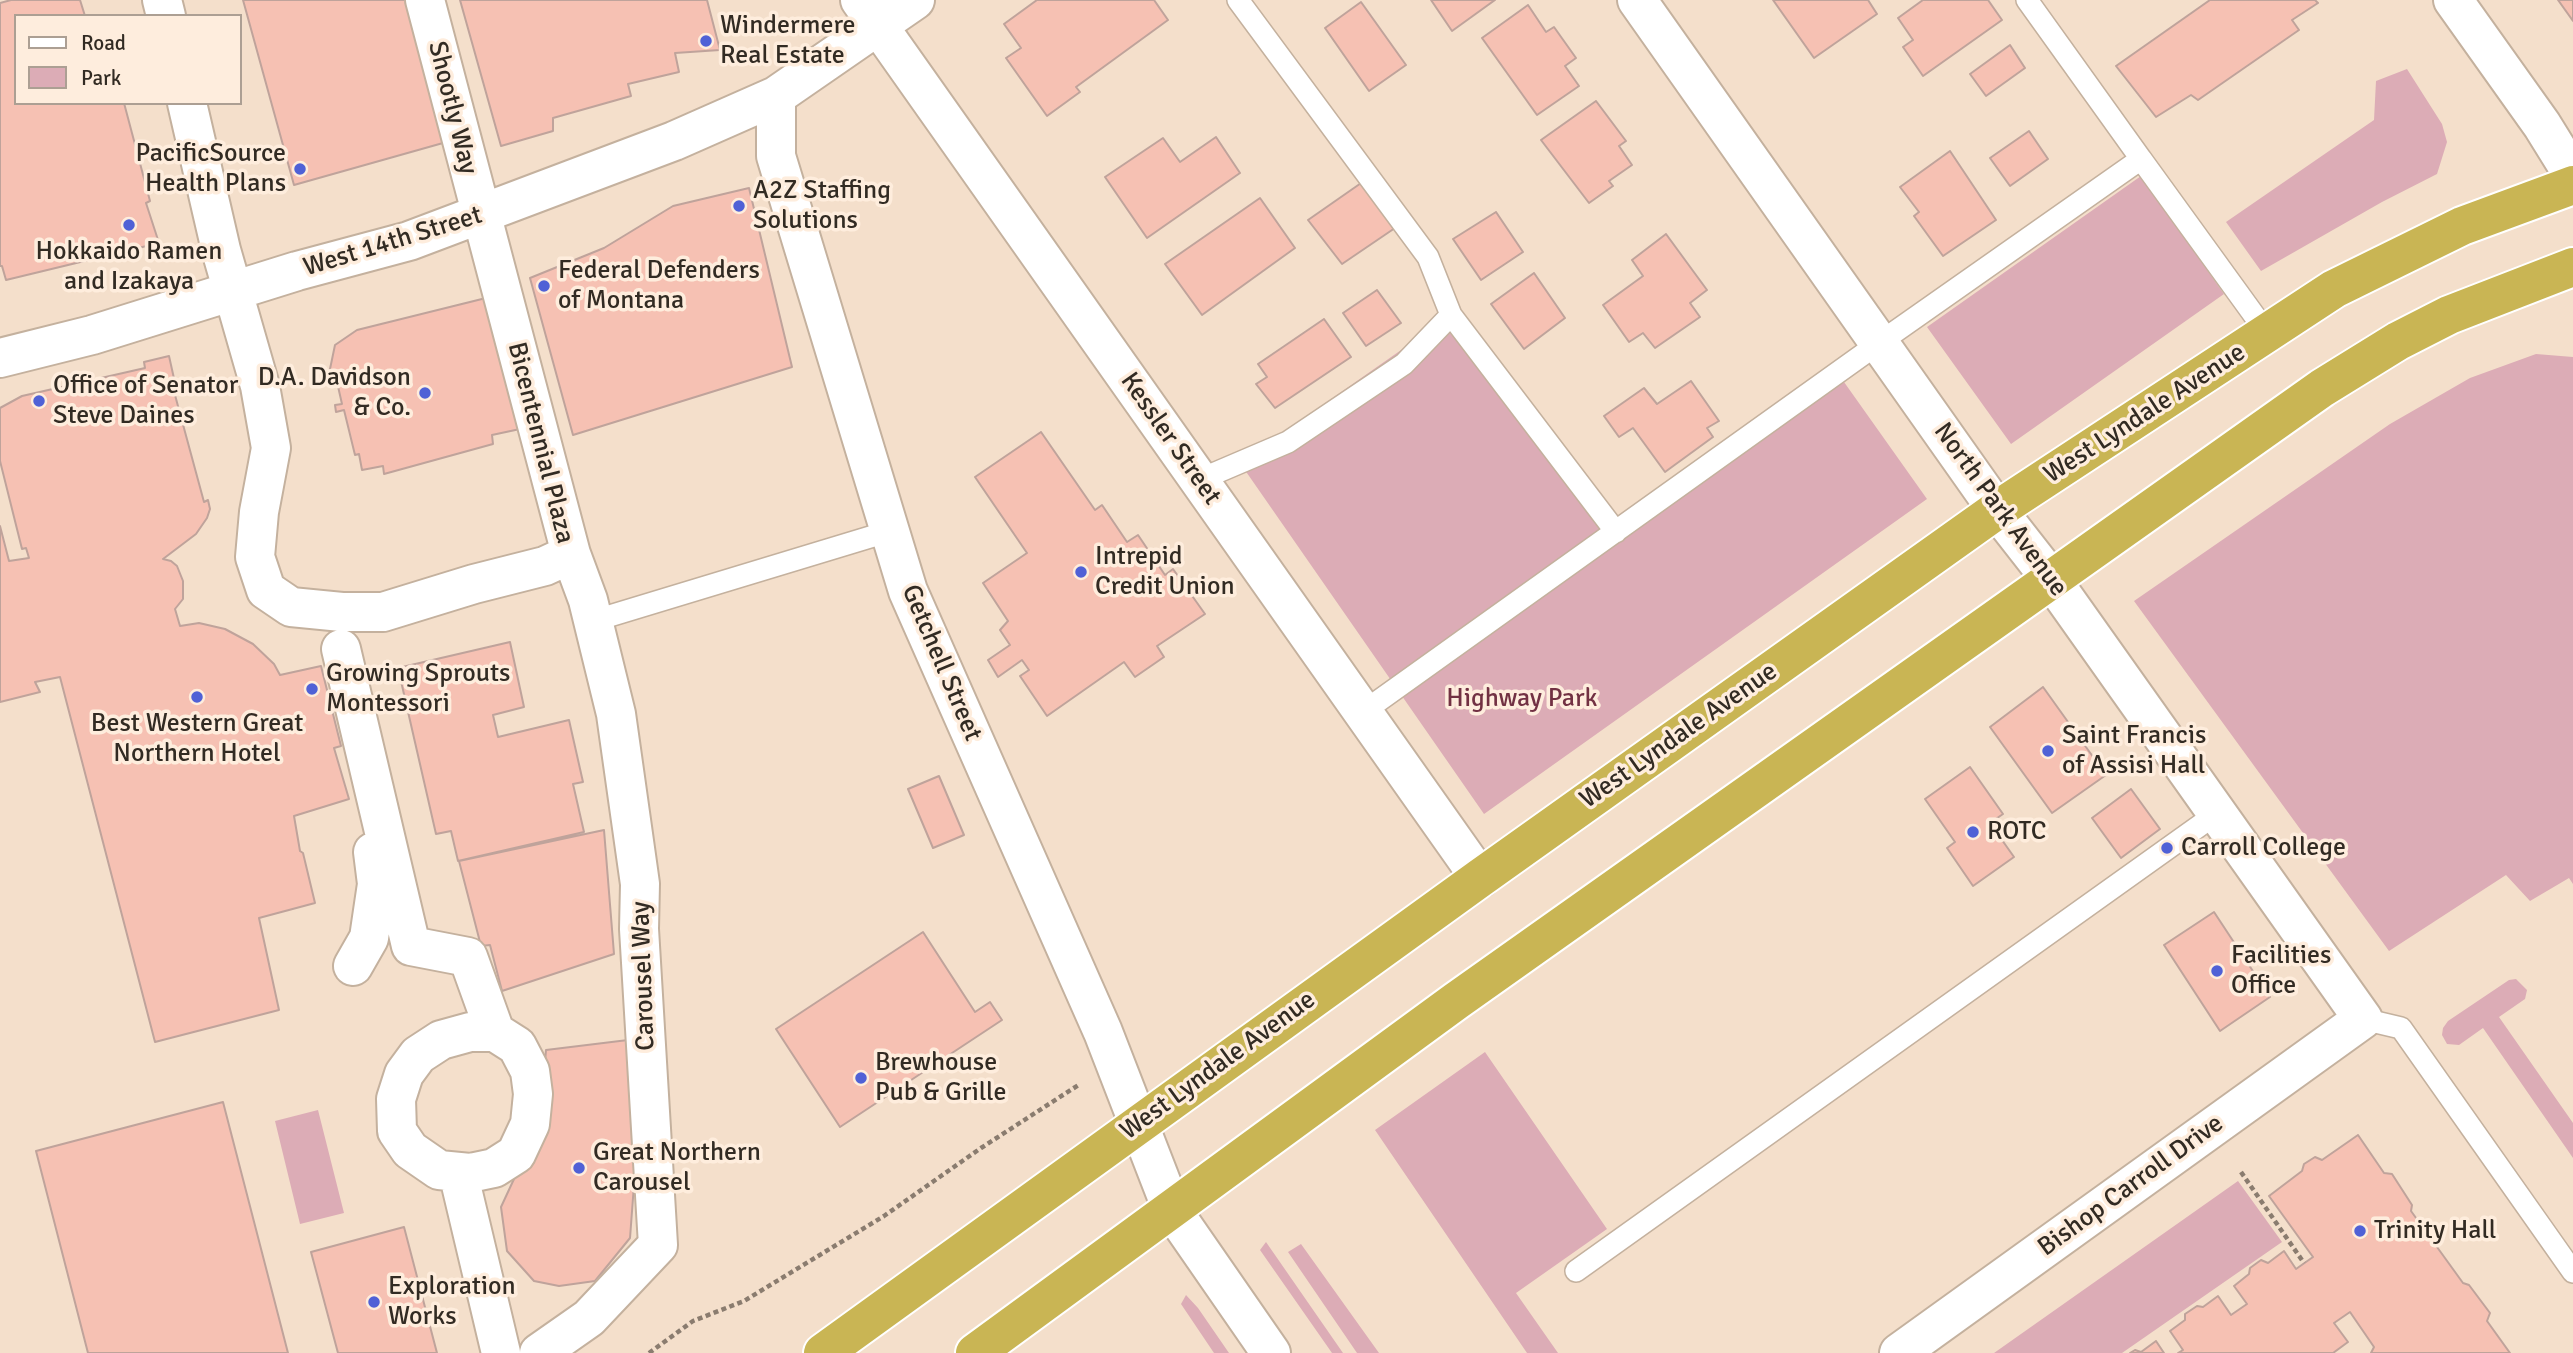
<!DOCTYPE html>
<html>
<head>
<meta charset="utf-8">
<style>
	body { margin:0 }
	#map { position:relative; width:2573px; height:1353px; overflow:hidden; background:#f4dfcb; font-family:Signika,sans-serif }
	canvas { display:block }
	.legend { position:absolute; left:14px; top:14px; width:228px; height:91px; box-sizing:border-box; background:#feeddd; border:2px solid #ac9f93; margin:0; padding:9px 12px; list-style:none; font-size:21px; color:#322b23 }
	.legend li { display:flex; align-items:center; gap:14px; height:35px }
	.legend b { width:35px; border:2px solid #ac9f93 }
</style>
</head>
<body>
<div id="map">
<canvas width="2573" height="1353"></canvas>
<ul class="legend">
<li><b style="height:9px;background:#fff"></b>Road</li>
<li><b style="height:19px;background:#dcacb6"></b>Park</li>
</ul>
</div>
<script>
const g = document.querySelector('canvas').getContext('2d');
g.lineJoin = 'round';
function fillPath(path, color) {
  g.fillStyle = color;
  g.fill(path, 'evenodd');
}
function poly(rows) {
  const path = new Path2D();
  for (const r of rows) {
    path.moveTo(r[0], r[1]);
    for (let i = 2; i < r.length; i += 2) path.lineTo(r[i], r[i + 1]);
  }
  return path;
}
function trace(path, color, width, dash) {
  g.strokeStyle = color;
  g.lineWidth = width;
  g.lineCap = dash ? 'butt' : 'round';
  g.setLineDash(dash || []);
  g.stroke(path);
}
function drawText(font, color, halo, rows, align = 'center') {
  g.font = font + ' Signika,sans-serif';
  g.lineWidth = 7;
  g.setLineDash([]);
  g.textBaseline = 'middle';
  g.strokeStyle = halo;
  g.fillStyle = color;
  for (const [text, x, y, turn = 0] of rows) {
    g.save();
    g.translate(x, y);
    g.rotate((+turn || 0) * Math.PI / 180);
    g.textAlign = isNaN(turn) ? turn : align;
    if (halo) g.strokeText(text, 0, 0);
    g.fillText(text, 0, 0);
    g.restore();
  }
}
fillPath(poly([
	[2407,69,2442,124,2447,142,2437,174,2382,202,2261,271,2226,222,2374,120,2376,81],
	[2141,176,2224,294,2011,444,1927,327],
	[1451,315,1621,540,1844,382,1927,499,1484,814,1240,463],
	[2536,354,2573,357,2573,884,2569,878,2530,901,2506,875,2389,951,2134,601,2390,424,2470,378],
	[2516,979,2527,990,2525,999,2499,1017,2573,1123,2573,1158,2483,1028,2459,1045,2447,1044,2442,1035,2443,1028,2448,1021,2509,980],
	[1485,1052,1607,1229,1516,1293,1558,1353,1527,1353,1375,1130],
	[318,1110,344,1213,300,1224,275,1121],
	[2238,1181,2282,1242,2122,1353,1994,1353],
	[1266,1242,1343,1353,1332,1353,1260,1250],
	[1301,1244,1379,1353,1357,1353,1288,1252],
	[1186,1295,1198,1308,1229,1353,1214,1353,1181,1304]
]), '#dcacb6');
const building = poly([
	[11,0,80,0,85,16,16,16,16,103,124,103,150,201,146,203,159,243,6,280,2,266,0,266,0,3,11,0],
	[243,0,406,0,443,143,294,185,243,0],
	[460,0,707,0,720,50,675,53,679,72,628,84,631,96,553,118,553,131,501,146,460,0],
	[1037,0,1154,0,1168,20,1076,87,1080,92,1047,116,1006,58,1021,48,1004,24,1037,0],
	[1431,0,1495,0,1452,31,1431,0],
	[1773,0,1868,0,1877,14,1814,58,1773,0],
	[1923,0,1988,0,2002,20,1923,76,1903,47,1913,40,1898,18,1923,0],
	[2210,0,2315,0,2318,3,2292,20,2299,30,2198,100,2191,95,2156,117,2116,66,2210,0],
	[2558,0,2573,0,2573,21,2558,0],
	[1361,2,1406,65,1369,91,1325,28,1361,2],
	[1528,5,1546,32,1554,27,1576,58,1565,66,1579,86,1537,115,1482,38,1528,5],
	[2010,45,2025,68,1986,96,1970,74,2010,45],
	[1596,101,1626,141,1619,146,1632,165,1609,181,1613,186,1589,203,1541,140,1596,101],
	[2029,131,2048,159,2010,186,1990,158,2029,131],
	[1216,137,1240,173,1147,238,1105,177,1163,138,1180,162,1216,137],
	[1950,151,1996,220,1943,256,1914,216,1919,212,1900,187,1950,151],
	[1364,181,1395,228,1342,264,1308,220,1364,181],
	[749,188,792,367,573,435,530,278,604,248,673,206,749,188],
	[1260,198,1295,248,1202,315,1165,264,1260,198],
	[1496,212,1523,252,1481,280,1453,239,1496,212],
	[1666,234,1707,290,1690,303,1700,317,1655,348,1643,333,1629,342,1603,305,1643,276,1632,260,1666,234],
	[1534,273,1565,318,1524,349,1491,304,1534,273],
	[1377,290,1401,323,1366,346,1343,313,1377,290],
	[486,298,520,429,492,435,493,444,384,474,383,466,362,470,359,454,355,455,344,410,336,412,335,405,342,404,337,382,332,382,330,369,335,345,357,330,486,298],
	[1324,319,1351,357,1275,408,1256,384,1267,377,1258,364,1324,319],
	[169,356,175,383,172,384,204,502,208,500,210,509,207,518,196,534,163,559,171,561,177,566,183,581,183,599,175,609,180,626,199,623,225,629,253,644,274,664,280,675,321,666,341,746,334,748,349,799,294,816,300,851,303,853,315,903,259,918,279,1010,155,1042,60,677,35,682,40,692,0,702,0,526,9,561,29,558,26,548,22,549,0,461,0,408,22,396,145,368,144,362,169,356],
	[1691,381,1719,421,1707,428,1713,437,1665,472,1633,428,1619,437,1604,416,1644,388,1657,404,1691,381],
	[1041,432,1095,510,1102,505,1127,542,1138,535,1165,575,1173,569,1205,614,1157,646,1164,657,1135,677,1124,662,1047,716,1020,676,1029,670,1022,660,998,677,988,660,1010,645,1000,630,1008,621,983,583,1027,553,975,477,1041,432],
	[510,642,524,707,493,715,498,737,569,720,583,782,573,784,584,832,458,861,451,831,436,834,398,668,510,642],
	[2043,687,2106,775,2052,813,1990,727,2043,687],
	[1970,767,2003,814,1990,823,2014,857,1973,886,1947,848,1955,842,1925,799,1970,767],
	[939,776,964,835,933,848,908,789,939,776],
	[2131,789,2160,829,2121,858,2092,818,2131,789],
	[604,830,614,954,502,991,490,945,481,946,459,861,604,830],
	[2214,912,2270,997,2220,1031,2164,945,2214,912],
	[923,932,975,1012,990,1002,1002,1020,840,1127,776,1029,923,932],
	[628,1040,636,1158,630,1238,595,1281,559,1286,534,1281,507,1251,501,1207,514,1179,538,1147,546,1050,628,1040],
	[223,1102,288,1353,88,1353,36,1151,223,1102],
	[2358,1135,2384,1173,2392,1174,2412,1205,2411,1211,2463,1283,2469,1285,2490,1313,2487,1321,2510,1353,2371,1353,2374,1347,2350,1312,2334,1323,2348,1342,2333,1353,2178,1353,2183,1350,2170,1331,2185,1320,2185,1314,2197,1306,2203,1307,2218,1296,2231,1315,2247,1304,2234,1286,2249,1274,2250,1268,2261,1260,2268,1263,2284,1251,2296,1269,2313,1257,2269,1196,2302,1171,2304,1164,2315,1157,2322,1160,2358,1135],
	[404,1227,437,1353,338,1353,311,1252,404,1227],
	[2156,1341,2164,1353,2130,1353,2135,1350,2141,1352,2156,1341]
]);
fillPath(building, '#f6c1b3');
trace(building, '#bfa39b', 2);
const lane = poly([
	[1238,0,1428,257,1451,315,1616,532],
	[2027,0,2141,159],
	[1199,480,1288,442,1404,364,1451,315],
	[593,621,890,531],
	[1363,712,1879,343,2141,159,2267,333],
	[2363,1019,2401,1028,2573,1272],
	[1576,1271,2216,814]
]);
const street = poly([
	[162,0,166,16],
	[860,0,1480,878],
	[1637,0,1997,510,2051,579,2363,1019,1899,1353],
	[776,96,776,156,908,591,1103,1032,1172,1210,1271,1353],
	[187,103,221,250,260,386,271,448,259,512,255,557,266,590,291,607,342,612,383,612,474,584,545,566,571,554,425,0],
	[0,358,92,335,297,271,409,241,674,141,776,96,915,0],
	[341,649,411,946,468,957,495,1032,517,1046,530,1071,533,1094,530,1124,516,1154,494,1168,470,1173,439,1170,410,1150,397,1131,396,1099,404,1074,418,1055,441,1040,470,1032,495,1032],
	[353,966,369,938,377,884,373,852],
	[458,1172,501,1353],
	[539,1353,589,1318,658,1245,639,929,640,884,616,714,588,600,571,554]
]);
const secondary = poly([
	[2453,0,2542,125,2573,175]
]);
const highway = poly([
	[823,1353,1480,878,1997,510,2334,289,2462,226,2573,185],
	[975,1353,1456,1001,2322,388,2398,341,2449,315,2573,267]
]);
trace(lane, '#c4b19e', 24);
trace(street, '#c4b19e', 42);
trace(secondary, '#c4b19e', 42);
trace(highway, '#fff', 42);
trace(poly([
	[2241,1172,2304,1263],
	[649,1353,693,1321,744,1301,884,1216,981,1148,1080,1084]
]), '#8a7c6f', 4.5, [5, 3.5]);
trace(lane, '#fff', 21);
trace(street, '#fff', 38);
trace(secondary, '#fff', 38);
trace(highway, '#c9b554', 38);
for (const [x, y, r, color] of [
	[706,41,7,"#5061d6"],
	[300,169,7,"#5061d6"],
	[739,206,7,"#5061d6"],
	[129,225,7,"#5061d6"],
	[544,286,7,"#5061d6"],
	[425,393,7,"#5061d6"],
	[39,401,7,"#5061d6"],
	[1081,572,7,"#5061d6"],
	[312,689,7,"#5061d6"],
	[197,697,7,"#5061d6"],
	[2048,751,7,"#5061d6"],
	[1973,832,7,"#5061d6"],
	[2167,848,7,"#5061d6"],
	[2217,971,7,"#5061d6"],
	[861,1078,7,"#5061d6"],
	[579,1168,7,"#5061d6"],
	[2360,1231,7,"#5061d6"],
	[374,1302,7,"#5061d6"]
]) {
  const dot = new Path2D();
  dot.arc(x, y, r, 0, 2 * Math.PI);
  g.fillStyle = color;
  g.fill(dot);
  trace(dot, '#feeddd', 2.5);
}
drawText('26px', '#322b23', '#feeddd', [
	["Windermere",720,26],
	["Real Estate",720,56],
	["PacificSource",286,154,"right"],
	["Health Plans",286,184,"right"],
	["A2Z Staffing",753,191],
	["Solutions",753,221],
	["Hokkaido Ramen",129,252,"center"],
	["and Izakaya",129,282,"center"],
	["Federal Defenders",558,271],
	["of Montana",558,301],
	["D.A. Davidson",411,378,"right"],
	["& Co.",411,408,"right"],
	["Office of Senator",53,386],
	["Steve Daines",53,416],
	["Intrepid",1095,557],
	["Credit Union",1095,587],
	["Growing Sprouts",326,674],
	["Montessori",326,704],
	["Best Western Great",197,724,"center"],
	["Northern Hotel",197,754,"center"],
	["Saint Francis",2062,736],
	["of Assisi Hall",2062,766],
	["ROTC",1987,832],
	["Carroll College",2181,848],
	["Facilities",2231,956],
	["Office",2231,986],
	["Brewhouse",875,1063],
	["Pub & Grille",875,1093],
	["Great Northern",593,1153],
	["Carousel",593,1183],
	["Trinity Hall",2374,1231],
	["Exploration",388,1287],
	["Works",388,1317]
], 'left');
drawText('26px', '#322b23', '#feeddd', [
	["Shootly Way",452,108,76],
	["West 14th Street",393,242,-17],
	["West Lyndale Avenue",2145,414,-33],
	["Kessler Street",1170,439,55],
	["Bicentennial Plaza",540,443,76],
	["North Park Avenue",2000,510,54],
	["Getchell Street",941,663,67],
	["West Lyndale Avenue",1679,736,-35],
	["Carousel Way",644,976,-92],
	["West Lyndale Avenue",1218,1066,-36],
	["Bishop Carroll Drive",2131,1186,-36]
]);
drawText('26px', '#723143', '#feeddd', [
	["Highway Park",1522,699]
]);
</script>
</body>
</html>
